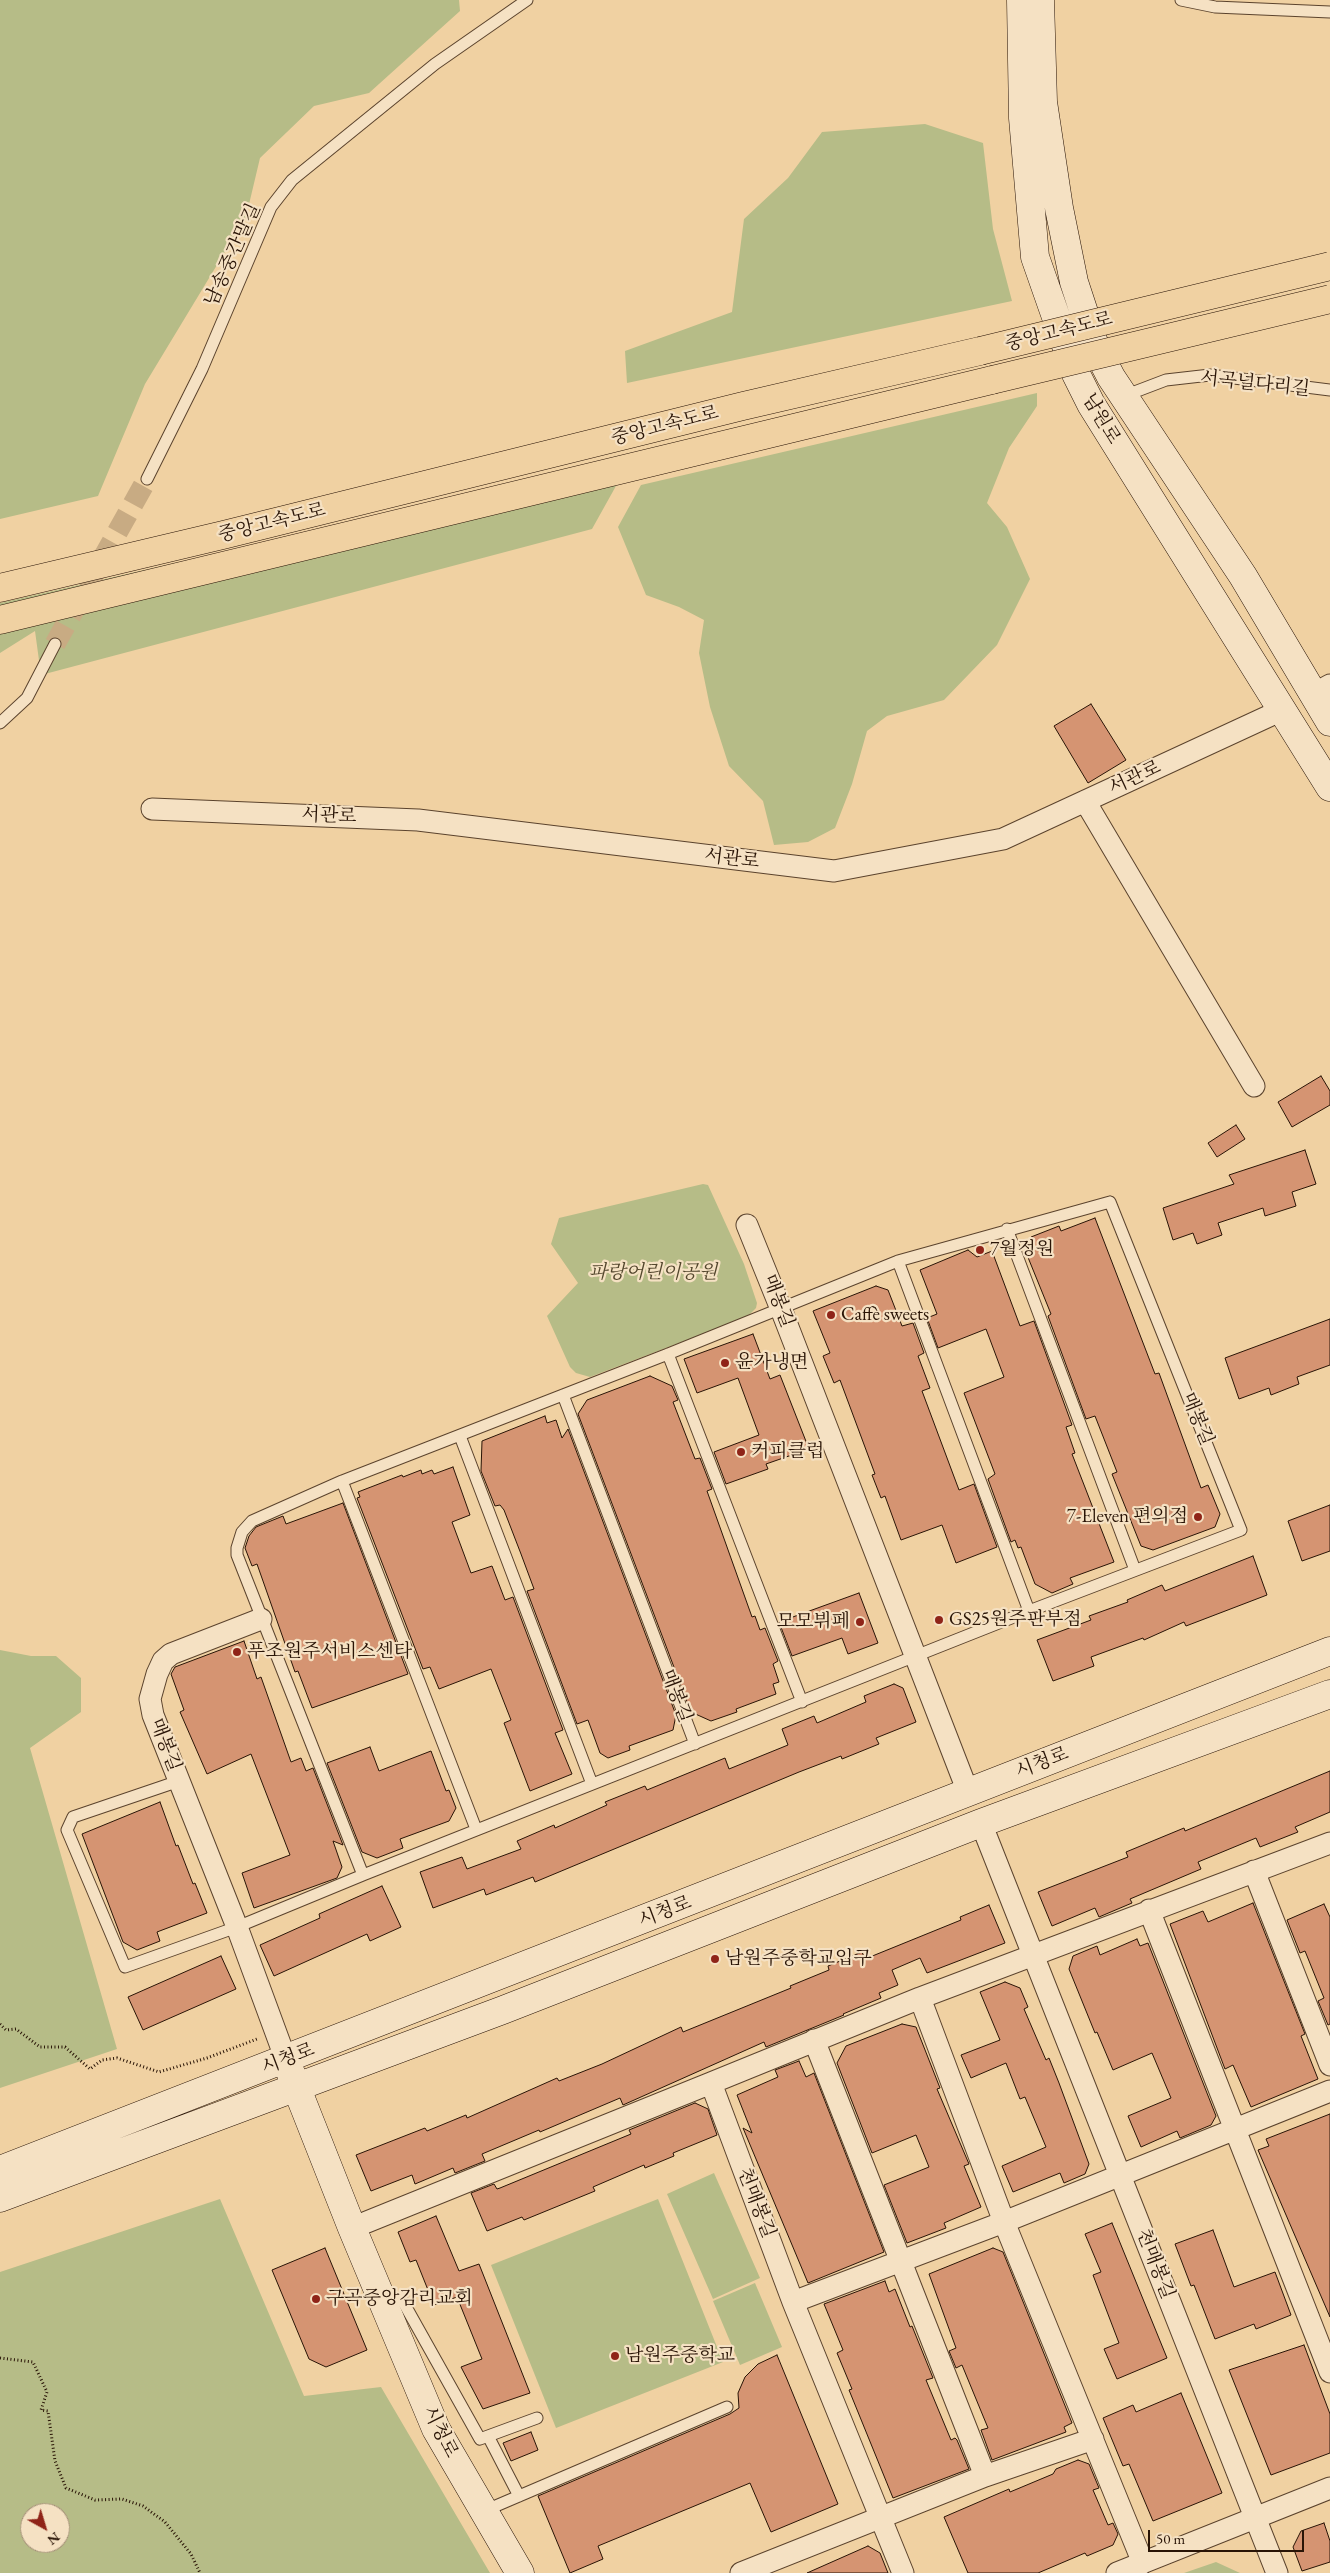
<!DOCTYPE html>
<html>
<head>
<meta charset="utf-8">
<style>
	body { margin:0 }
	#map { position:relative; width:1330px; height:2573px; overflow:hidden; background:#f0d1a2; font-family:"EB Garamond",serif }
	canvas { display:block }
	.north { position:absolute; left:20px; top:2503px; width:50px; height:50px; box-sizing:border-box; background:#f5e1c3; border:1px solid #a38f77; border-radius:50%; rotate:141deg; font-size:14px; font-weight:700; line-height:20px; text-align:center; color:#291406 }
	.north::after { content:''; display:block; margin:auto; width:18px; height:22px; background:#8f2418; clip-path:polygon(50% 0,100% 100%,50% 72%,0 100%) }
	.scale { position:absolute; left:1148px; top:2530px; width:156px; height:22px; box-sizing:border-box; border:2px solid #291406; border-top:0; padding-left:6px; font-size:15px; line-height:18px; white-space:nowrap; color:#291406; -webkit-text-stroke:4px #f5e1c3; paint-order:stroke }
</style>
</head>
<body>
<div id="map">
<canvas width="1330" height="2573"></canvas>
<div class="north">N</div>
<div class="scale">50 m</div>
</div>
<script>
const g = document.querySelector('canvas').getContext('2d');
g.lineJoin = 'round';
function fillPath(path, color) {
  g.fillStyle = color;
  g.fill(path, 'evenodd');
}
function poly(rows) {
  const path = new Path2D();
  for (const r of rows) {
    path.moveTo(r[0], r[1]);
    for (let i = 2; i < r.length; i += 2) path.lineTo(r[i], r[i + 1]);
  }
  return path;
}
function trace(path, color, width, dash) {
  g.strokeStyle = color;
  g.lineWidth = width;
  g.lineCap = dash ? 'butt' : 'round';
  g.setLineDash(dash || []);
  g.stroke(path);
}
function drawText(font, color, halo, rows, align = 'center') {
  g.font = font + ' "EB Garamond","Noto Serif KR",serif';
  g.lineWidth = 4.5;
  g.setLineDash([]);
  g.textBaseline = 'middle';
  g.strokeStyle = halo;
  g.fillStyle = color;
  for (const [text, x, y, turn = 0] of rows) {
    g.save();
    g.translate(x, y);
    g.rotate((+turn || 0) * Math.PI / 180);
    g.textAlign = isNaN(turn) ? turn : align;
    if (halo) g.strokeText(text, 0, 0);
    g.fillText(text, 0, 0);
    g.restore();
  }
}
fillPath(poly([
	[0,0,459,0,460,11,369,93,314,106,260,158,246,217,145,384,98,496,0,519],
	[925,124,983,143,993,229,1012,301,627,383,625,351,732,312,744,219,788,178,822,132],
	[1037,393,1037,406,1009,448,987,503,1007,527,1030,579,997,645,944,700,887,716,867,731,852,784,835,828,808,842,774,845,763,801,729,766,710,707,699,653,704,620,679,607,646,595,618,527,641,485],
	[631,459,592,529,41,675,35,631,0,653,0,603],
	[703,1184,708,1185,744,1264,757,1303,756,1308,747,1317,590,1377,576,1373,570,1367,547,1316,578,1283,551,1244,559,1218],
	[0,1650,31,1656,56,1656,81,1678,81,1712,30,1748,117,2049,0,2088],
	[714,2173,760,2278,713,2299,667,2194],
	[220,2199,304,2396,381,2387,490,2573,0,2573,0,2272],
	[30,2513,60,2513,60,2543,30,2543],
	[658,2199,723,2362,556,2428,491,2265],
	[755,2283,782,2347,740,2365,713,2301],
	[1216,2562,1240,2573,1184,2573]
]), '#b6bc87');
const building = poly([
	[1091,704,1126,760,1088,783,1054,726,1091,704],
	[1321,1076,1330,1091,1330,1105,1292,1127,1278,1102,1321,1076],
	[1236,1125,1245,1139,1217,1157,1208,1143,1236,1125],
	[1305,1150,1316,1184,1292,1192,1296,1206,1265,1216,1263,1208,1218,1223,1222,1235,1197,1244,1193,1233,1173,1240,1163,1208,1234,1184,1229,1175,1305,1150],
	[1095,1218,1155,1374,1159,1373,1201,1488,1208,1485,1220,1514,1215,1527,1153,1550,1141,1546,1112,1474,1117,1472,1095,1416,1086,1419,1048,1316,1051,1314,1025,1250,1031,1237,1059,1226,1061,1231,1095,1218],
	[968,1250,977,1257,992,1251,1020,1326,1034,1321,1072,1425,1066,1427,1075,1453,1072,1454,1114,1562,1070,1578,1073,1584,1052,1593,1035,1584,1021,1547,1018,1548,1015,1540,1011,1542,988,1479,995,1474,964,1393,1004,1377,986,1329,938,1348,927,1318,937,1314,920,1270,968,1250],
	[876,1286,888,1290,902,1326,913,1323,924,1353,918,1356,930,1388,922,1391,959,1490,974,1484,997,1547,956,1563,942,1525,901,1540,885,1496,881,1498,872,1475,875,1474,840,1380,834,1383,823,1356,830,1353,813,1311,876,1286],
	[1330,1319,1330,1365,1297,1377,1299,1384,1271,1395,1269,1388,1239,1399,1225,1358,1330,1319],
	[753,1334,770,1379,780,1375,809,1449,766,1464,768,1469,726,1484,714,1452,759,1435,738,1378,697,1393,684,1359,753,1334],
	[650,1376,672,1386,678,1400,673,1402,695,1459,700,1458,712,1489,707,1491,752,1617,755,1616,760,1630,765,1628,778,1661,773,1664,779,1682,773,1684,776,1694,736,1709,737,1712,711,1721,691,1712,578,1414,587,1400,650,1376],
	[545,1416,547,1423,556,1420,562,1438,568,1429,676,1715,673,1730,629,1746,630,1750,608,1758,600,1753,588,1720,577,1724,527,1591,534,1589,521,1554,504,1510,500,1505,495,1506,481,1471,482,1441,545,1416],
	[453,1467,470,1515,452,1522,471,1573,492,1566,505,1600,513,1597,563,1730,555,1733,572,1774,530,1791,504,1723,511,1720,491,1669,439,1689,430,1667,423,1669,357,1498,360,1497,358,1492,402,1475,403,1477,421,1470,422,1474,432,1470,434,1474,453,1467],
	[343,1503,408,1674,312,1708,298,1671,295,1672,257,1564,252,1566,245,1548,249,1536,256,1527,283,1516,286,1524,343,1503],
	[1330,1505,1330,1551,1302,1561,1288,1521,1330,1505],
	[1253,1556,1267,1595,1186,1626,1184,1622,1144,1640,1143,1638,1091,1657,1094,1666,1053,1681,1037,1640,1091,1620,1089,1616,1128,1602,1127,1600,1162,1585,1165,1591,1253,1556],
	[859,1593,878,1643,848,1654,842,1638,792,1656,779,1622,859,1593],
	[244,1641,257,1679,261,1677,291,1762,301,1758,306,1771,313,1768,343,1845,333,1841,342,1867,337,1878,254,1908,242,1873,290,1855,251,1754,207,1774,180,1712,184,1710,171,1674,175,1667,244,1641],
	[894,1684,903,1688,916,1722,876,1738,879,1744,842,1759,841,1756,799,1772,535,1882,533,1877,486,1895,484,1889,433,1908,420,1872,462,1857,467,1869,521,1849,517,1841,554,1825,555,1828,607,1805,605,1802,645,1786,647,1790,725,1758,729,1769,788,1745,782,1729,814,1716,817,1723,866,1702,864,1696,894,1684],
	[370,1747,379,1771,431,1751,446,1791,449,1790,456,1808,449,1821,400,1839,403,1848,377,1858,362,1852,327,1763,370,1747],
	[1330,1771,1330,1812,1295,1827,1298,1832,1260,1847,1256,1838,1198,1862,1201,1869,1130,1899,1132,1903,1099,1917,1095,1908,1052,1926,1038,1892,1128,1857,1126,1852,1184,1828,1185,1831,1330,1771],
	[160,1802,176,1846,178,1845,193,1884,195,1883,207,1913,157,1932,160,1941,137,1950,123,1942,82,1834,160,1802],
	[382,1886,401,1927,370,1941,367,1934,274,1976,260,1945,320,1918,319,1914,382,1886],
	[1253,1903,1305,2034,1301,2036,1318,2079,1251,2107,1233,2065,1225,2069,1170,1924,1203,1911,1208,1922,1253,1903],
	[1324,1904,1330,1917,1330,2024,1328,2025,1318,2001,1324,1998,1305,1951,1300,1953,1287,1920,1324,1904],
	[989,1905,1005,1943,927,1973,920,1958,892,1970,898,1985,879,1993,881,1998,843,2014,844,2015,766,2047,764,2042,623,2105,620,2098,540,2132,539,2130,482,2154,485,2161,455,2173,453,2168,415,2184,412,2175,371,2191,356,2155,425,2128,427,2131,466,2115,467,2118,557,2078,559,2081,602,2064,681,2027,683,2032,791,1988,790,1986,829,1970,828,1966,862,1952,865,1959,961,1920,960,1917,989,1905],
	[1137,1939,1140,1946,1148,1943,1216,2116,1211,2125,1180,2138,1177,2131,1141,2147,1128,2116,1171,2098,1152,2053,1113,2070,1097,2032,1095,2033,1069,1969,1073,1956,1097,1946,1100,1955,1137,1939],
	[221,1956,236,1989,143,2030,128,1997,221,1956],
	[1005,1982,1020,1988,1028,2007,1024,2009,1046,2060,1049,2058,1059,2083,1089,2164,1085,2174,1064,2183,1060,2173,1013,2192,1002,2166,1046,2147,1025,2097,1020,2099,1006,2063,971,2078,961,2055,1000,2040,980,1992,1005,1982],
	[902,2024,916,2027,940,2088,937,2089,969,2164,964,2166,981,2207,944,2223,946,2228,907,2243,884,2185,929,2167,916,2135,872,2153,837,2063,846,2046,902,2024],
	[799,2061,806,2077,814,2073,884,2252,808,2283,743,2128,752,2133,737,2095,778,2077,775,2070,799,2061],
	[695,2103,708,2109,717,2135,673,2153,674,2156,645,2168,644,2165,593,2187,595,2191,524,2220,522,2217,487,2231,471,2193,494,2184,497,2189,500,2188,631,2134,629,2130,695,2103],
	[1330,2114,1330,2317,1258,2150,1269,2146,1266,2139,1330,2114],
	[436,2216,459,2271,479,2264,530,2393,483,2409,461,2367,482,2359,457,2297,434,2305,416,2260,410,2262,398,2232,436,2216],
	[1112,2223,1167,2358,1117,2379,1104,2349,1119,2343,1093,2275,1101,2272,1085,2234,1112,2223],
	[1213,2230,1234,2287,1275,2272,1291,2315,1256,2329,1254,2324,1215,2339,1194,2285,1191,2286,1175,2244,1213,2230],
	[325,2248,367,2350,326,2367,309,2359,272,2270,325,2248],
	[993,2248,1003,2252,1072,2423,1064,2427,1066,2432,992,2460,981,2430,988,2428,962,2365,956,2368,949,2351,956,2348,929,2274,993,2248],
	[885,2281,889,2292,895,2289,910,2327,912,2326,933,2378,926,2380,951,2440,955,2438,957,2440,969,2469,893,2498,849,2390,852,2389,837,2353,843,2350,824,2304,885,2281],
	[1304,2345,1330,2414,1330,2453,1271,2475,1229,2370,1304,2345],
	[777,2355,838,2504,771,2532,750,2483,598,2546,603,2559,570,2573,538,2496,730,2414,739,2408,738,2393,745,2377,758,2364,777,2355],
	[1181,2393,1222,2493,1153,2521,1129,2464,1123,2466,1103,2418,1133,2405,1136,2412,1181,2393],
	[531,2432,538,2450,511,2461,503,2443,531,2432],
	[1078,2460,1089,2464,1099,2488,1093,2490,1108,2525,1113,2523,1118,2534,1113,2545,1087,2556,1085,2553,1038,2573,968,2573,944,2517,1009,2489,1010,2492,1053,2474,1056,2469,1078,2460],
	[1324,2523,1330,2541,1330,2562,1302,2571,1293,2547,1301,2531,1324,2523],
	[868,2546,880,2553,888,2573,807,2573,868,2546]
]);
fillPath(building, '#d59472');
trace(building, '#291406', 1);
trace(poly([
	[55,644,147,479]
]), '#c8ab83', 21, [21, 11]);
const lane = poly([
	[1181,0,1215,7,1330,12],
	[1124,396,1166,380,1210,375,1330,390],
	[147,479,202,369,271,207,292,180,435,64,527,0],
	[0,723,27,698,55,644],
	[1110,1202,1241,1530,1029,1611,363,1875,237,1555,237,1548,242,1532,252,1521,342,1481,668,1354,898,1261,1110,1202],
	[1007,1229,1135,1570],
	[898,1261,1029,1611],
	[668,1354,802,1702],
	[563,1395,695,1744],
	[460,1436,592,1784],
	[342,1481,476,1829],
	[179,1781,73,1817,67,1830,125,1967,237,1927,363,1875],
	[401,2298,480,2439,488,2436],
	[519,2496,488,2436,537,2418],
	[484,2511,727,2407]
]);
const street = poly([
	[1312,695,1330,685],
	[1085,801,1254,1086],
	[152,809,418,820,834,871,1003,839,1282,710],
	[747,1225,781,1309,968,1792],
	[261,1619,171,1654,163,1661,157,1674,150,1699,153,1715,237,1927,286,2060],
	[981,1823,1277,2573],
	[1254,1871,1330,2065],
	[1149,1910,1330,2372],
	[920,1998,1004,2222,1143,2563],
	[814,2040,985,2476],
	[711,2083,920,1998,1330,1843],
	[352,2228,711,2083,793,2302,903,2573],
	[793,2302,1004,2222,1330,2091],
	[741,2573,985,2476,1093,2439],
	[1117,2573,1330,2488]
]);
const secondary = poly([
	[1021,0,1023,118,1035,257,1076,374,1091,404,1330,787],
	[1040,0,1043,102,1059,208,1074,282,1095,346,1111,377,1243,576,1330,722],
	[290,2071,352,2228,436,2429,520,2573],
	[0,2170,1330,1651],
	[0,2198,503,2010,981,1823,1330,1694]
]);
const highway = poly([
	[0,588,223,535,743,406,980,351],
	[0,620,992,380]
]);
trace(lane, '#5b432d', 13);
trace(street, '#5b432d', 23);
trace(secondary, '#291406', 29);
trace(highway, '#291406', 29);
trace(poly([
	[0,2024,6,2030,16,2029,40,2047,65,2047,90,2069,102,2060,117,2058,159,2072,207,2058,257,2039],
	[0,2358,33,2362,47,2392,41,2410,48,2411,55,2461,66,2488,95,2500,122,2499,143,2506,165,2522,191,2554,200,2573]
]), '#291406', 3, [1, 2.5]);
trace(lane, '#f5e1c3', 11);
trace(street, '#f5e1c3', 21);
trace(secondary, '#f5e1c3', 28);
trace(highway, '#f0d1a2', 28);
const highwayBridge = poly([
	[980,351,1330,266],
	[992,380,1330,299]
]);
trace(highwayBridge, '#291406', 29, []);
trace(highwayBridge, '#f0d1a2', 28);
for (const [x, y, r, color] of [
	[980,1250,5,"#8f2418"],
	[831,1315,5,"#8f2418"],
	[725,1363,5,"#8f2418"],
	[741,1452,5,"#8f2418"],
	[1198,1517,5,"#8f2418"],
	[939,1620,5,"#8f2418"],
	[860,1622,5,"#8f2418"],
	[237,1652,5,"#8f2418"],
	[715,1959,5,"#8f2418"],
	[316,2299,5,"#8f2418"],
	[615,2356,5,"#8f2418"]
]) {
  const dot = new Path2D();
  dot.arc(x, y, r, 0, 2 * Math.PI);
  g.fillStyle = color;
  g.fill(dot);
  trace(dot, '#f5e1c3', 2);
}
drawText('19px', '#291406', '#f5e1c3', [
	["남송중간말길",233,255,-66],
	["중앙고속도로",1059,332,-14],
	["서곡널다리길",1255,384,6],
	["남원로",1101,419,59],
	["중앙고속도로",665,426,-14],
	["중앙고속도로",272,523,-14],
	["서관로",1135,778,-25],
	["서관로",329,816,2],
	["서관로",732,859,7],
	["매봉길",778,1301,69],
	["매봉길",1197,1419,68],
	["매봉길",676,1696,69],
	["매봉길",165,1745,69],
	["시청로",1042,1763,-21],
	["시청로",665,1912,-21],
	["시청로",288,2059,-21],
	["천매봉길",756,2203,69],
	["천매봉길",1155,2264,69],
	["시청로",440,2432,63]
]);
drawText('19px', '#291406', '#f5e1c3', [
	["7월정원",990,1250],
	["Caffè sweets",841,1315],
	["윤가냉면",735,1363],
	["커피클럽",751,1452],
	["7-Eleven 편의점",1188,1517,"right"],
	["GS25원주판부점",949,1620],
	["모모뷔페",850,1622,"right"],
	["푸조원주서비스센타",247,1652],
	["남원주중학교입구",725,1959],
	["구곡중앙감리교회",326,2299],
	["남원주중학교",625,2356]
], 'left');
drawText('italic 19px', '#53462d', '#f5e1c3', [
	["파랑어린이공원",653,1273]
]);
</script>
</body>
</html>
